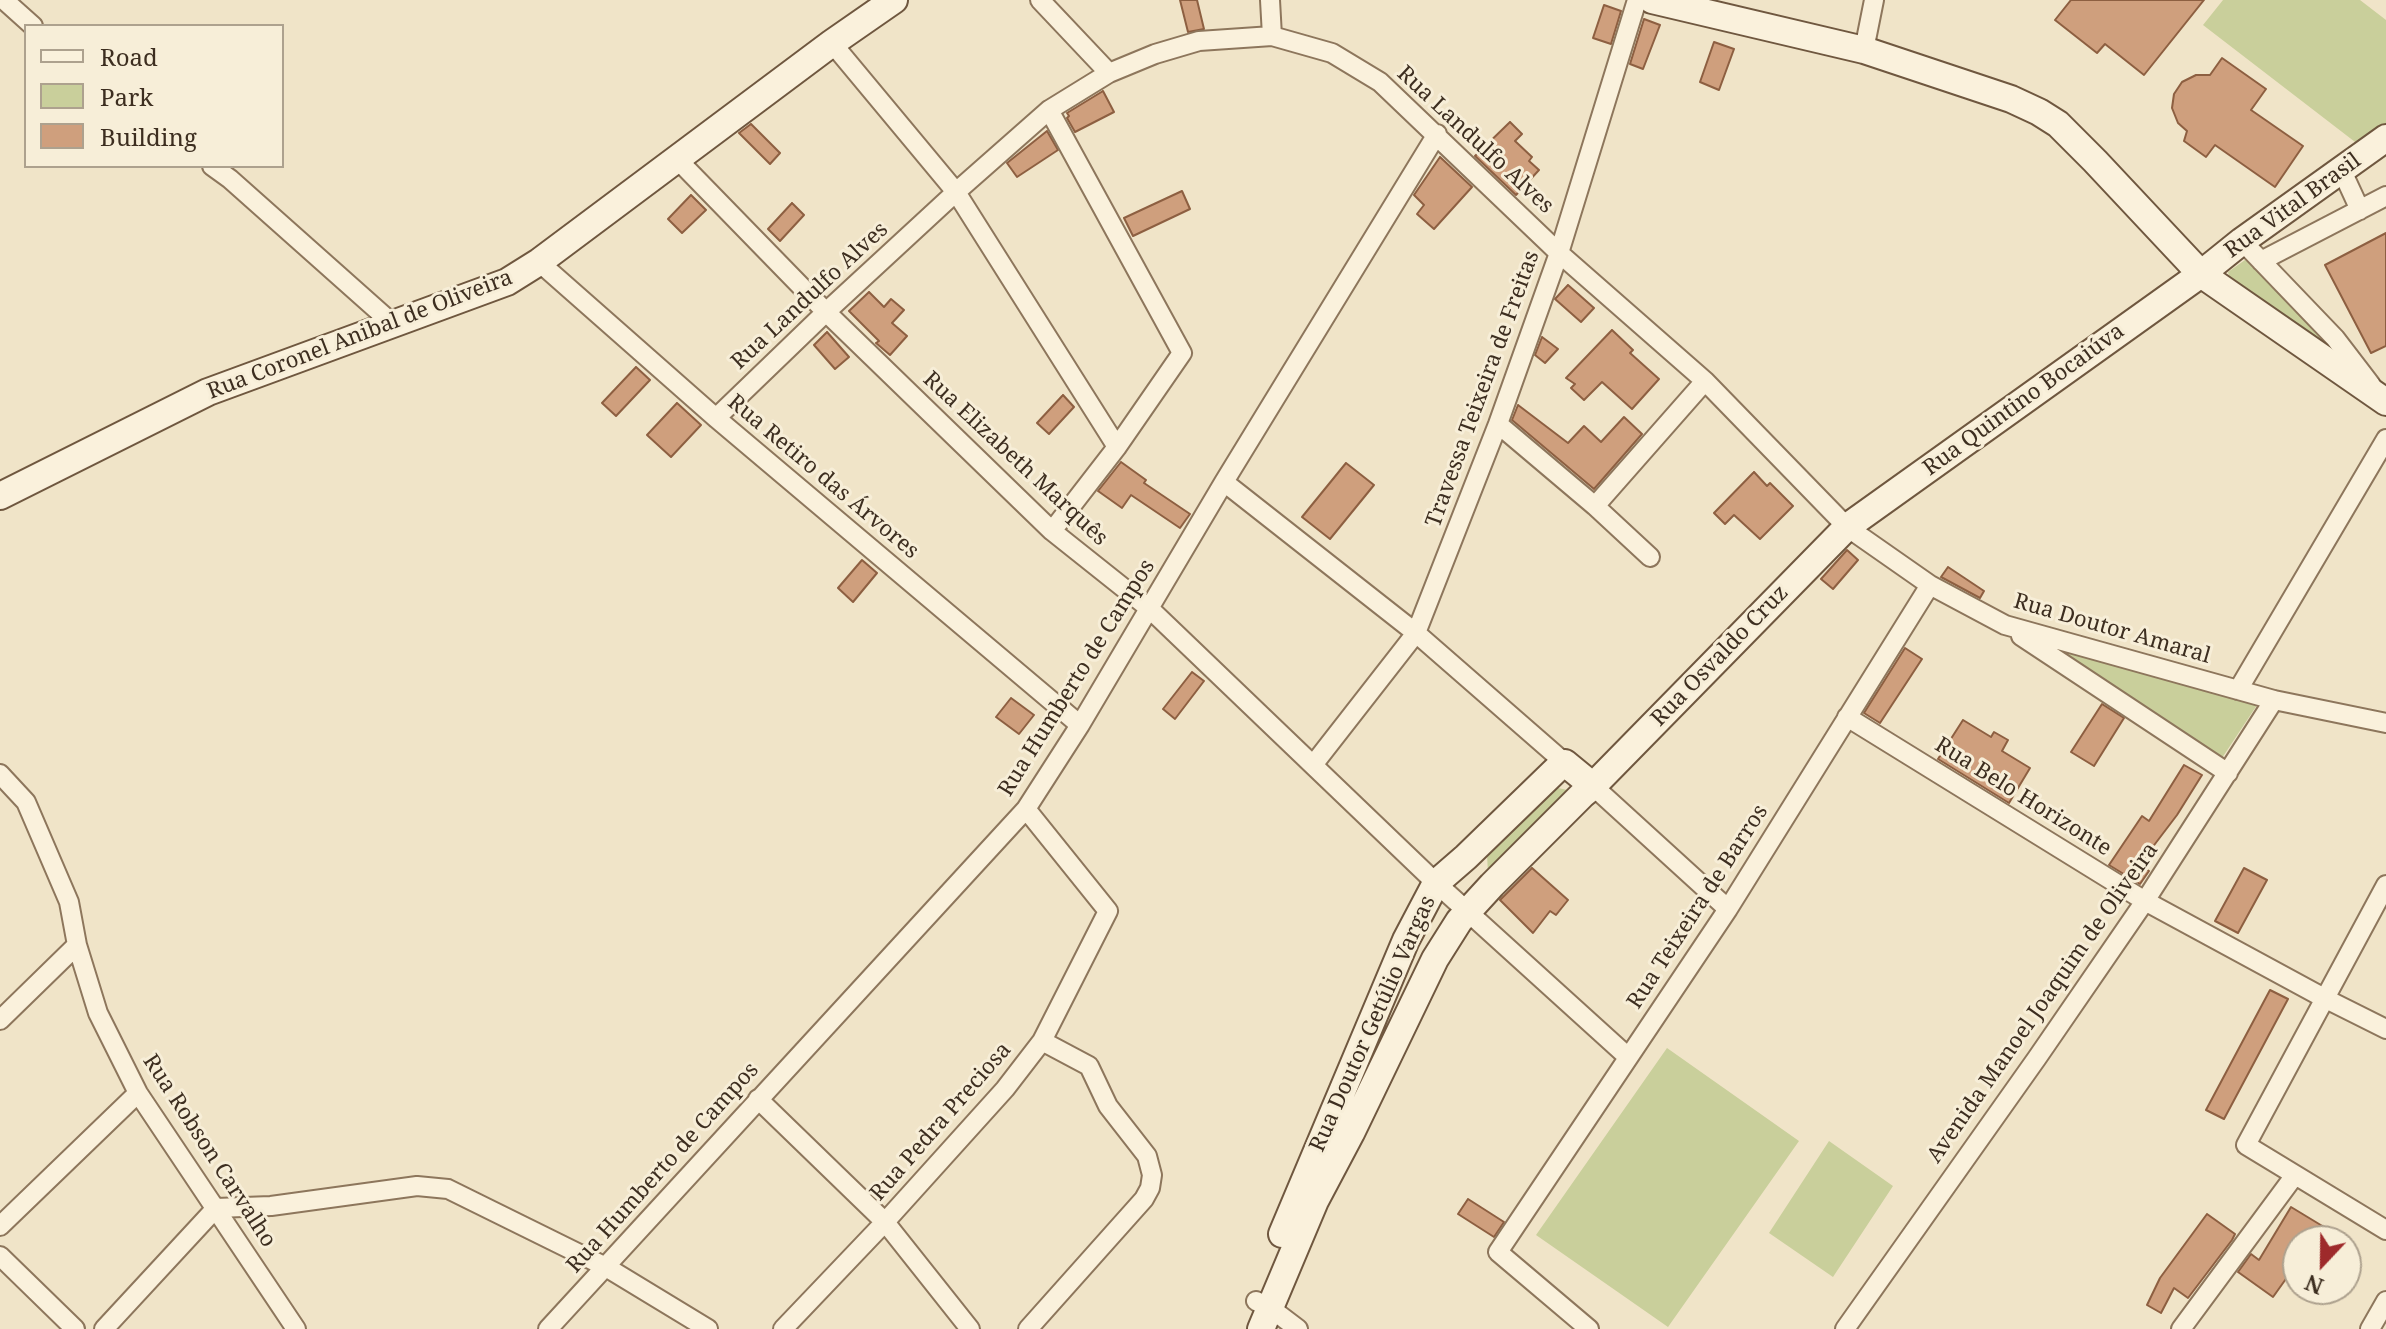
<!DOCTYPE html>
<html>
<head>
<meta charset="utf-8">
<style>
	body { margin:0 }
	#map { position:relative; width:2386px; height:1329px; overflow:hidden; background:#f0e4c8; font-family:"Noto Serif",serif }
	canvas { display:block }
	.legend { position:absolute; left:24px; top:24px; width:260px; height:144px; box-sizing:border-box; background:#f7eed8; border:2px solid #ada18e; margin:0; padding:10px 14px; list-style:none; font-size:24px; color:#3d2e20 }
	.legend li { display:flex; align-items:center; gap:16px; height:40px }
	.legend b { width:40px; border:2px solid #ada18e }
	.north { position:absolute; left:2282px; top:1225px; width:80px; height:80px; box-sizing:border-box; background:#f7eed8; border:2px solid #ada18e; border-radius:50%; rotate:202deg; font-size:22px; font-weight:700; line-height:32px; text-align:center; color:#3d2e20 }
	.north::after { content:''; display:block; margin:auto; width:28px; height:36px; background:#9e2a2b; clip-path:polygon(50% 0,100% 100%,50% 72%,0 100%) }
</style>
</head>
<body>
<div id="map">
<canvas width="2386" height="1329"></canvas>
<ul class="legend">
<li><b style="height:10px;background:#faf1dc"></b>Road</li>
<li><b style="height:22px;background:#c9cf9b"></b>Park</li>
<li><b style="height:22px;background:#cf9f7d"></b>Building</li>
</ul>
<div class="north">N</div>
</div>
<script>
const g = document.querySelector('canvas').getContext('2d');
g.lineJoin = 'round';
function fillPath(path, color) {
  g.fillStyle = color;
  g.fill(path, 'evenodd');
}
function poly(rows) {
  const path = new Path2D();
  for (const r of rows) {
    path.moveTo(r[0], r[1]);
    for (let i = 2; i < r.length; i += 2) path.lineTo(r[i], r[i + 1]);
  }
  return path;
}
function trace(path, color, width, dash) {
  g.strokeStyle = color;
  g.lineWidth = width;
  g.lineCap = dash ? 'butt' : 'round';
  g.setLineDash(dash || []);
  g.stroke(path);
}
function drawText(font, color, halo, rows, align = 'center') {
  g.font = font + ' "Noto Serif",serif';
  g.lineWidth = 6;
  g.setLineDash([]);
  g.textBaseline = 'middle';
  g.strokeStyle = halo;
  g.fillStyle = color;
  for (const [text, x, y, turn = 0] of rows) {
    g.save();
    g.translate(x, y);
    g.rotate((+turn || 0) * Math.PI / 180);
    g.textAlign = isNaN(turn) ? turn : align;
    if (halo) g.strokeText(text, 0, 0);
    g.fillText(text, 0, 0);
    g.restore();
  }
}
fillPath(poly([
	[2223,0,2360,0,2386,20,2386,125,2359,145,2203,25],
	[2245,260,2272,277,2355,368,2230,280,2228,272],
	[2051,646,2259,702,2222,758],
	[1558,788,1572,791,1488,874,1487,854,1549,790],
	[1667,1048,1799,1141,1668,1327,1536,1235],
	[1829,1141,1893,1186,1833,1277,1769,1233]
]), '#c9cf9b');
const building = poly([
	[1180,0,1197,0,1204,29,1188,32,1180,0],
	[2071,0,2204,0,2144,75,2105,44,2097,53,2055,20,2071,0],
	[1604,5,1621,11,1611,44,1593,38,1604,5],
	[1644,19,1660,25,1643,69,1630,64,1644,19],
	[1714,42,1734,49,1719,90,1700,82,1714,42],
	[2222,58,2266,89,2251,110,2303,146,2275,187,2215,145,2206,157,2184,141,2187,131,2178,123,2172,108,2174,94,2182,82,2196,75,2210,75,2222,58],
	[1103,91,1114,112,1075,132,1067,118,1069,116,1067,113,1103,91],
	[1510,122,1522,134,1515,141,1532,157,1529,161,1539,170,1516,195,1475,156,1510,122],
	[751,124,780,153,770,164,739,133,751,124],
	[1047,131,1058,150,1017,177,1007,163,1047,131],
	[1440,157,1472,187,1434,229,1417,214,1424,205,1414,195,1440,157],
	[1182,191,1190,209,1133,236,1124,218,1182,191],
	[691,195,706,210,682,233,668,219,691,195],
	[792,203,804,215,780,241,768,229,792,203],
	[2386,233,2386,346,2371,353,2325,265,2386,233],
	[1568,285,1594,308,1581,322,1555,299,1568,285],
	[869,292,884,307,891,299,904,310,892,323,907,336,890,355,876,343,879,341,849,311,869,292],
	[1612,330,1633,350,1630,353,1659,379,1632,409,1602,382,1584,400,1571,388,1575,384,1566,378,1612,330],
	[827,332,849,357,835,369,814,345,827,332],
	[1542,337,1558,349,1545,363,1535,355,1542,337],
	[636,367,650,380,616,416,602,403,636,367],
	[1063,395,1074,407,1049,434,1037,423,1063,395],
	[677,403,701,425,671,457,647,435,677,403],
	[1518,405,1568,443,1584,426,1601,442,1624,417,1642,434,1594,489,1512,420,1518,405],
	[1121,462,1146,480,1144,483,1190,514,1180,528,1131,495,1122,508,1098,491,1121,462],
	[1346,463,1374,485,1330,539,1302,517,1346,463],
	[1754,472,1767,486,1770,483,1793,506,1760,539,1734,515,1725,524,1714,513,1754,472],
	[1847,550,1858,560,1833,589,1821,579,1847,550],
	[862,560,877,573,853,602,838,588,862,560],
	[1948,567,1984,591,1980,598,1941,577,1948,567],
	[1905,648,1922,659,1880,723,1864,713,1905,648],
	[1192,672,1204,681,1175,719,1163,709,1192,672],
	[1011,698,1034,715,1019,734,996,717,1011,698],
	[2102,704,2124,718,2094,766,2071,752,2102,704],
	[1963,720,1991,737,1994,732,2008,740,2002,751,2030,768,2009,803,1938,759,1963,720],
	[2184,765,2202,775,2177,815,2139,865,2149,871,2140,884,2109,865,2142,816,2149,821,2184,765],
	[1532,868,1568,900,1556,915,1550,911,1533,933,1500,900,1532,868],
	[2244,868,2267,880,2238,933,2215,921,2244,868],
	[2270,990,2288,999,2224,1119,2206,1110,2270,990],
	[1468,1199,1504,1222,1494,1237,1458,1214,1468,1199],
	[2291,1207,2324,1227,2317,1241,2298,1241,2298,1262,2273,1297,2238,1272,2251,1254,2259,1260,2291,1207],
	[2207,1214,2235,1234,2232,1240,2188,1298,2174,1288,2161,1313,2147,1305,2160,1278,2207,1214]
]);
fillPath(building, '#cf9f7d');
trace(building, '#8d5f41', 2);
const street = poly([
	[4,0,33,26],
	[1040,0,1109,73],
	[1270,0,1272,36],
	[832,43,956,192,1117,447],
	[1864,50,1874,0],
	[1049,110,1182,353,1117,447,1052,531],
	[676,158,826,312,1052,531,1150,609,1436,883,1628,1057],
	[212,166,230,179,393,324],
	[2342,171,2360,210],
	[2242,241,2335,338,2371,385],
	[2261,261,2386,196],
	[539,262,716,418,1080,725],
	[716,418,826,312,956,192,1049,110,1109,73,1155,54,1199,41,1272,36,1332,53,1380,82,1559,253,1705,381,1847,527,1930,585,2005,625,2274,700,2386,723],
	[1498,424,1595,506,1650,557],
	[1224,482,1416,633,1565,763],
	[1595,506,1705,381],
	[2021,636,2228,773],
	[2238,690,2386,439],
	[1847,717,2145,901,2324,998,2386,1029],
	[1313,765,1416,633,1498,424,1559,253,1637,0],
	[0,774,26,802,69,902,77,945,98,1013,138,1093,296,1329],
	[1593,786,1728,909],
	[2386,885,2246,1145,2386,1230],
	[0,1020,77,945],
	[758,1099,885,1222,970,1329],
	[0,1226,138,1093],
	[0,1256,75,1329],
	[1256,1301,1269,1307,1298,1329],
	[104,1329,216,1208,271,1206,417,1186,448,1189,606,1267,708,1329],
	[548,1329,1026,809,1080,725,1224,482,1437,134],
	[783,1329,885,1222,1005,1089,1042,1041,1108,911,1026,809],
	[1028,1329,1144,1199,1150,1188,1152,1175,1147,1156,1108,1106,1089,1066,1042,1041],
	[1589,1329,1498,1252,1728,909,1930,585],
	[1845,1329,2037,1058,2145,901,2274,700],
	[2181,1329,2295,1175],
	[2370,1329,2386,1301]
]);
const secondary = poly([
	[1652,0,1864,50,2011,99,2039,112,2058,124,2095,161,2201,274,2386,402],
	[0,496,208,392,507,282,539,262,832,43,894,0],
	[1282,1234,1406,940,1436,883,1466,857,1562,764,1565,763,1593,786],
	[1261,1329,1315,1201,1351,1133,1435,959,1459,921,1492,885,1582,795,1593,786,1847,527,2201,274,2242,241,2386,138]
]);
trace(street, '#8d765c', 22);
trace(secondary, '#6f573f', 30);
trace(street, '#faf1dc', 18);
trace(secondary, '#faf1dc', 26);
drawText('22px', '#3d2e20', '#f7eed8', [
	["Rua Landulfo Alves",1475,140,43],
	["Rua Vital Brasil",2293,206,-36],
	["Rua Landulfo Alves",810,296,-43],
	["Rua Coronel Anibal de Oliveira",360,335,-21],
	["Travessa Teixeira de Freitas",1483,389,-70],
	["Rua Quintino Bocaiúva",2024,400,-36],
	["Rua Elizabeth Marquês",1015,459,43],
	["Rua Retiro das Árvores",823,477,40],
	["Rua Doutor Amaral",2112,629,16],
	["Rua Osvaldo Cruz",1720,656,-46],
	["Rua Humberto de Campos",1077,678,-58],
	["Rua Belo Horizonte",2023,797,32],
	["Rua Teixeira de Barros",1698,907,-57],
	["Avenida Manoel Joaquim de Oliveira",2043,1003,-55],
	["Rua Doutor Getúlio Vargas",1373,1024,-66],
	["Rua Pedra Preciosa",941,1122,-49],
	["Rua Robson Carvalho",209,1151,57],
	["Rua Humberto de Campos",663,1168,-48]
]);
</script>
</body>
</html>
